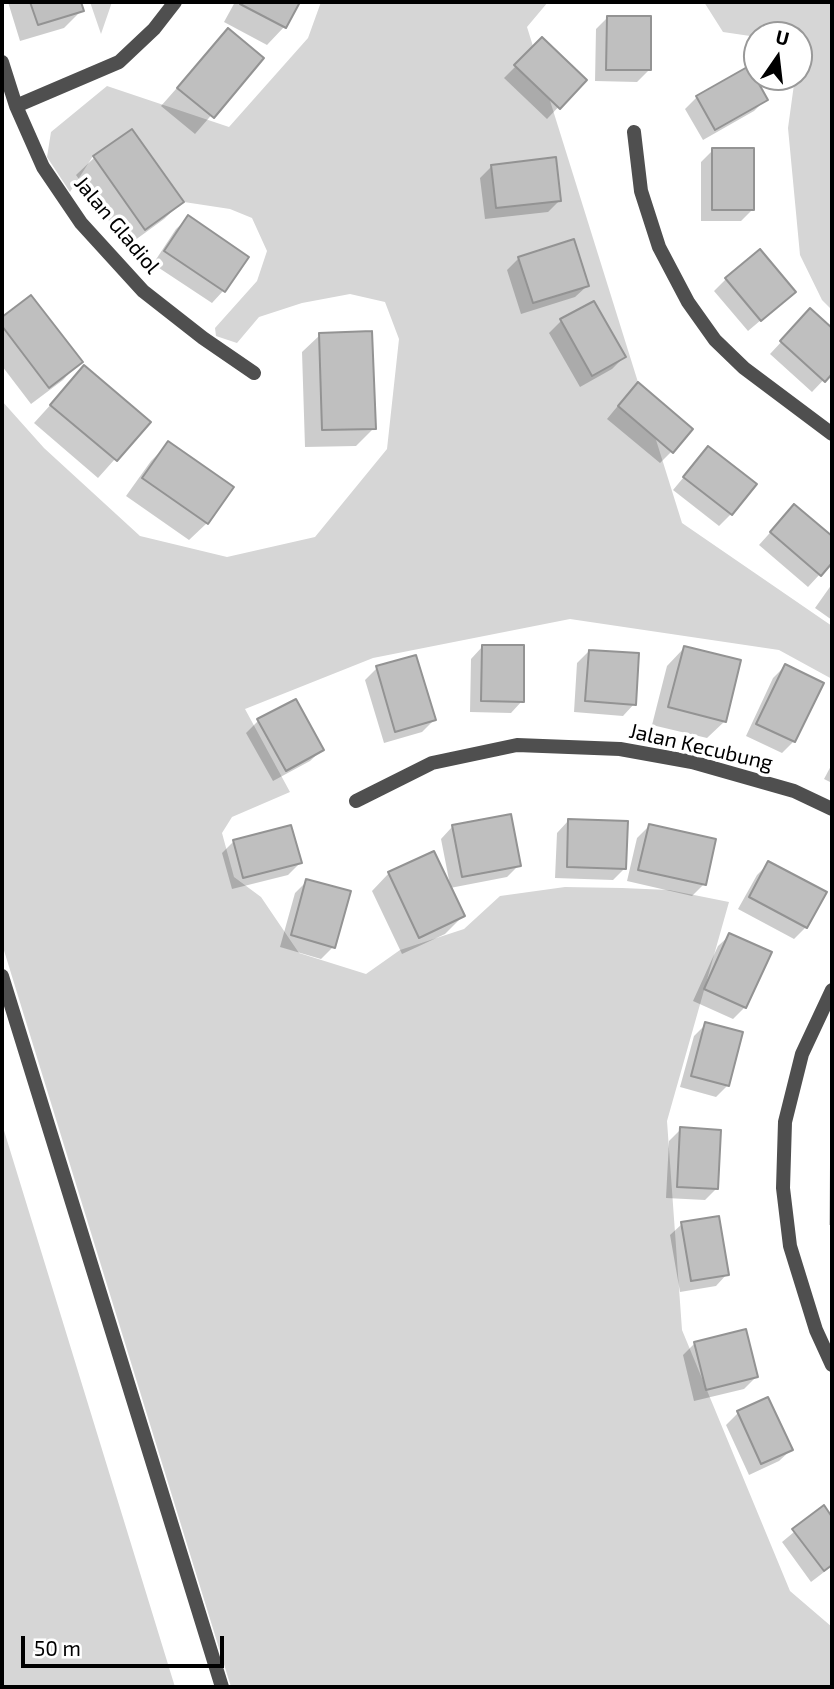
<!DOCTYPE html>
<html>
<head>
<meta charset="utf-8">
<style>
	body { margin:0 }
	#map { position:relative; width:834px; height:1689px; overflow:hidden; background:#fff; font-family:"Exo 2",sans-serif }
	canvas { display:block }
	.frame { position:absolute; inset:0; border:4px solid #000; pointer-events:none }
	.north { position:absolute; left:743px; top:21px; width:70px; height:70px; box-sizing:border-box; background:#fff; border:2px solid #999; border-radius:50%; rotate:14deg; font-size:19px; font-weight:700; line-height:28px; text-align:center; color:#000 }
	.north::after { content:''; display:block; margin:auto; width:24px; height:32px; background:#000; clip-path:polygon(50% 0,100% 100%,50% 72%,0 100%) }
	.scale { position:absolute; left:21px; top:1636px; width:203px; height:32px; box-sizing:border-box; border:4px solid #000; border-top:0; padding-left:9px; font-size:21px; line-height:24px; white-space:nowrap; color:#000; -webkit-text-stroke:5px #fff; paint-order:stroke }
</style>
</head>
<body>
<div id="map">
<canvas width="834" height="1689"></canvas>
<div class="frame"></div>
<div class="north">U</div>
<div class="scale">50 m</div>
</div>
<script>
const g = document.querySelector('canvas').getContext('2d');
g.lineJoin = 'round';
function fillPath(path, color) {
  g.fillStyle = color;
  g.fill(path, 'evenodd');
}
function poly(rows) {
  const path = new Path2D();
  for (const r of rows) {
    path.moveTo(r[0], r[1]);
    for (let i = 2; i < r.length; i += 2) path.lineTo(r[i], r[i + 1]);
  }
  return path;
}
function trace(path, color, width, dash) {
  g.strokeStyle = color;
  g.lineWidth = width;
  g.lineCap = dash ? 'butt' : 'round';
  g.setLineDash(dash || []);
  g.stroke(path);
}
function drawText(font, color, halo, rows, align = 'center') {
  g.font = font + ' "Exo 2",sans-serif';
  g.lineWidth = 7;
  g.setLineDash([]);
  g.textBaseline = 'middle';
  g.strokeStyle = halo;
  g.fillStyle = color;
  for (const [text, x, y, turn = 0] of rows) {
    g.save();
    g.translate(x, y);
    g.rotate((+turn || 0) * Math.PI / 180);
    g.textAlign = isNaN(turn) ? turn : align;
    if (halo) g.strokeText(text, 0, 0);
    g.fillText(text, 0, 0);
    g.restore();
  }
}
fillPath(poly([
	[90,2,112,2,101,34],
	[321,2,548,2,527,27,682,523,832,626,832,679,779,650,570,619,373,658,245,709,290,792,232,817,222,833,234,877,261,897,299,953,366,974,400,950,464,929,500,896,565,887,622,888,669,890,729,902,667,1121,682,1330,790,1591,832,1627,832,1687,231,1687,2,944,2,401,44,448,140,536,227,557,315,537,387,449,399,339,385,302,350,294,302,303,259,317,237,343,216,336,215,328,257,281,267,251,252,218,230,209,184,202,132,129,93,156,70,192,47,157,51,132,107,86,229,127,308,38],
	[704,2,832,2,832,310,822,300,800,255,788,128,795,77,799,77,799,35,757,37,723,32],
	[2,1124,175,1687,2,1687]
]), '#d6d6d6');
fillPath(poly([
	[8,2,79,2,82,10,64,28,20,41],
	[235,2,298,2,284,27,267,45,224,22],
	[608,17,649,70,637,82,595,81,596,29],
	[228,30,261,58,195,134,161,106],
	[542,40,584,80,547,119,504,78],
	[748,68,766,99,754,111,703,140,685,109,697,97],
	[132,131,182,202,164,219,127,246,76,175,94,158],
	[713,150,753,209,741,221,701,221,701,162],
	[492,166,560,200,548,212,485,219,480,178],
	[188,218,247,257,223,291,212,303,153,264,176,229],
	[519,258,587,286,575,297,521,314,507,270],
	[726,279,794,292,748,331,714,291],
	[30,297,80,362,63,380,31,404,2,366,2,319],
	[810,311,832,331,832,371,812,392,770,354],
	[561,321,624,357,612,369,580,387,549,333],
	[320,335,374,428,356,446,305,447,302,352],
	[84,368,148,422,98,478,34,423],
	[626,396,672,451,660,463,607,419],
	[169,443,207,523,189,540,126,496,151,461],
	[708,448,731,514,719,526,673,490],
	[794,506,832,539,832,561,808,587,759,545],
	[832,584,832,620,815,608],
	[482,647,522,701,511,713,470,712,471,659],
	[684,648,725,721,707,738,652,725,667,666],
	[589,651,634,704,623,716,574,712,577,663],
	[415,657,434,720,422,732,384,743,365,680,377,668],
	[785,666,822,684,794,741,782,753,746,736,773,678],
	[258,721,322,750,310,761,273,781,246,733],
	[832,764,832,783,824,779],
	[568,821,625,868,613,880,555,878,557,833],
	[649,826,704,884,692,896,627,881,637,838],
	[452,827,519,865,507,877,450,888,463,916,445,934,402,954,372,891,389,873,450,885,441,839],
	[234,841,300,863,288,875,232,889,222,853],
	[769,863,825,893,806,927,794,939,738,909,757,875],
	[307,881,333,947,321,959,280,947,295,893],
	[730,935,745,1007,733,1019,693,1001,718,946],
	[706,1024,728,1085,716,1097,680,1087,694,1036],
	[681,1129,717,1188,705,1200,666,1198,669,1141],
	[832,1162,832,1225,829,1225,830,1164],
	[682,1224,727,1274,716,1286,680,1292,670,1235],
	[695,1343,756,1377,744,1389,694,1401,683,1355],
	[768,1399,791,1450,779,1461,749,1475,726,1425,738,1413],
	[823,1508,832,1520,832,1566,811,1582,782,1542]
]), '#0003');
const building = poly([
	[30,2,81,2,84,11,38,25,30,2],
	[241,2,300,2,286,28,240,4,241,2],
	[607,16,651,16,651,70,606,70,607,16],
	[228,28,264,58,214,118,177,88,228,28],
	[542,37,587,80,560,109,514,65,542,37],
	[749,66,768,100,715,130,696,96,749,66],
	[132,129,184,202,145,230,93,156,132,129],
	[712,148,754,148,754,210,712,210,712,148],
	[556,157,561,201,496,208,491,165,556,157],
	[188,215,249,257,225,292,164,251,188,215],
	[574,239,589,286,533,303,518,257,574,239],
	[760,249,796,292,761,321,725,278,760,249],
	[31,295,83,362,49,388,2,326,2,317,31,295],
	[594,301,626,357,592,376,560,319,594,301],
	[810,308,832,328,832,374,825,382,780,341,810,308],
	[372,331,376,429,322,430,319,333,372,331],
	[84,365,151,422,117,461,50,405,84,365],
	[638,382,693,429,673,453,618,406,638,382],
	[168,441,234,487,208,524,142,478,168,441],
	[708,446,757,484,732,515,683,477,708,446],
	[794,504,832,536,832,563,821,576,770,532,794,504],
	[482,645,524,645,524,702,481,701,482,645],
	[684,646,741,660,726,722,668,707,684,646],
	[589,650,639,653,636,705,585,701,589,650],
	[416,655,436,720,395,732,376,666,416,655],
	[785,664,824,683,795,742,756,724,785,664],
	[296,699,324,750,286,771,257,719,296,699],
	[511,814,521,866,462,877,452,825,511,814],
	[568,819,628,821,626,869,567,867,568,819],
	[649,824,716,839,706,885,638,870,649,824],
	[291,825,302,863,243,878,233,840,291,825],
	[434,851,465,916,419,938,388,872,434,851],
	[768,861,827,892,807,928,749,897,768,861],
	[306,879,351,891,335,948,291,935,306,879],
	[729,933,772,952,746,1008,704,989,729,933],
	[705,1022,743,1032,729,1086,691,1076,705,1022],
	[680,1127,721,1130,718,1189,677,1187,680,1127],
	[719,1216,729,1275,691,1281,681,1222,719,1216],
	[746,1329,758,1377,706,1390,694,1342,746,1329],
	[768,1397,793,1450,761,1464,737,1411,768,1397],
	[824,1505,832,1517,832,1565,824,1571,792,1529,824,1505]
]);
fillPath(building, '#bfbfbf');
trace(building, '#939393', 2);
trace(poly([
	[2,62,16,106,43,167,81,223,143,291,203,338,254,373],
	[16,106,119,62,154,29,175,2],
	[634,132,641,191,659,247,688,302,715,340,744,368,832,434],
	[356,801,432,763,517,745,620,749,692,762,794,791,832,809],
	[2,976,222,1687],
	[832,990,802,1054,785,1122,783,1188,790,1246,816,1330,832,1365]
]), '#4f4f4f', 14);
drawText('21px', '#000', '#fff', [
	["Jalan Gladiol",117,225,50],
	["Jalan Kecubung",701,747,13]
]);
</script>
</body>
</html>
